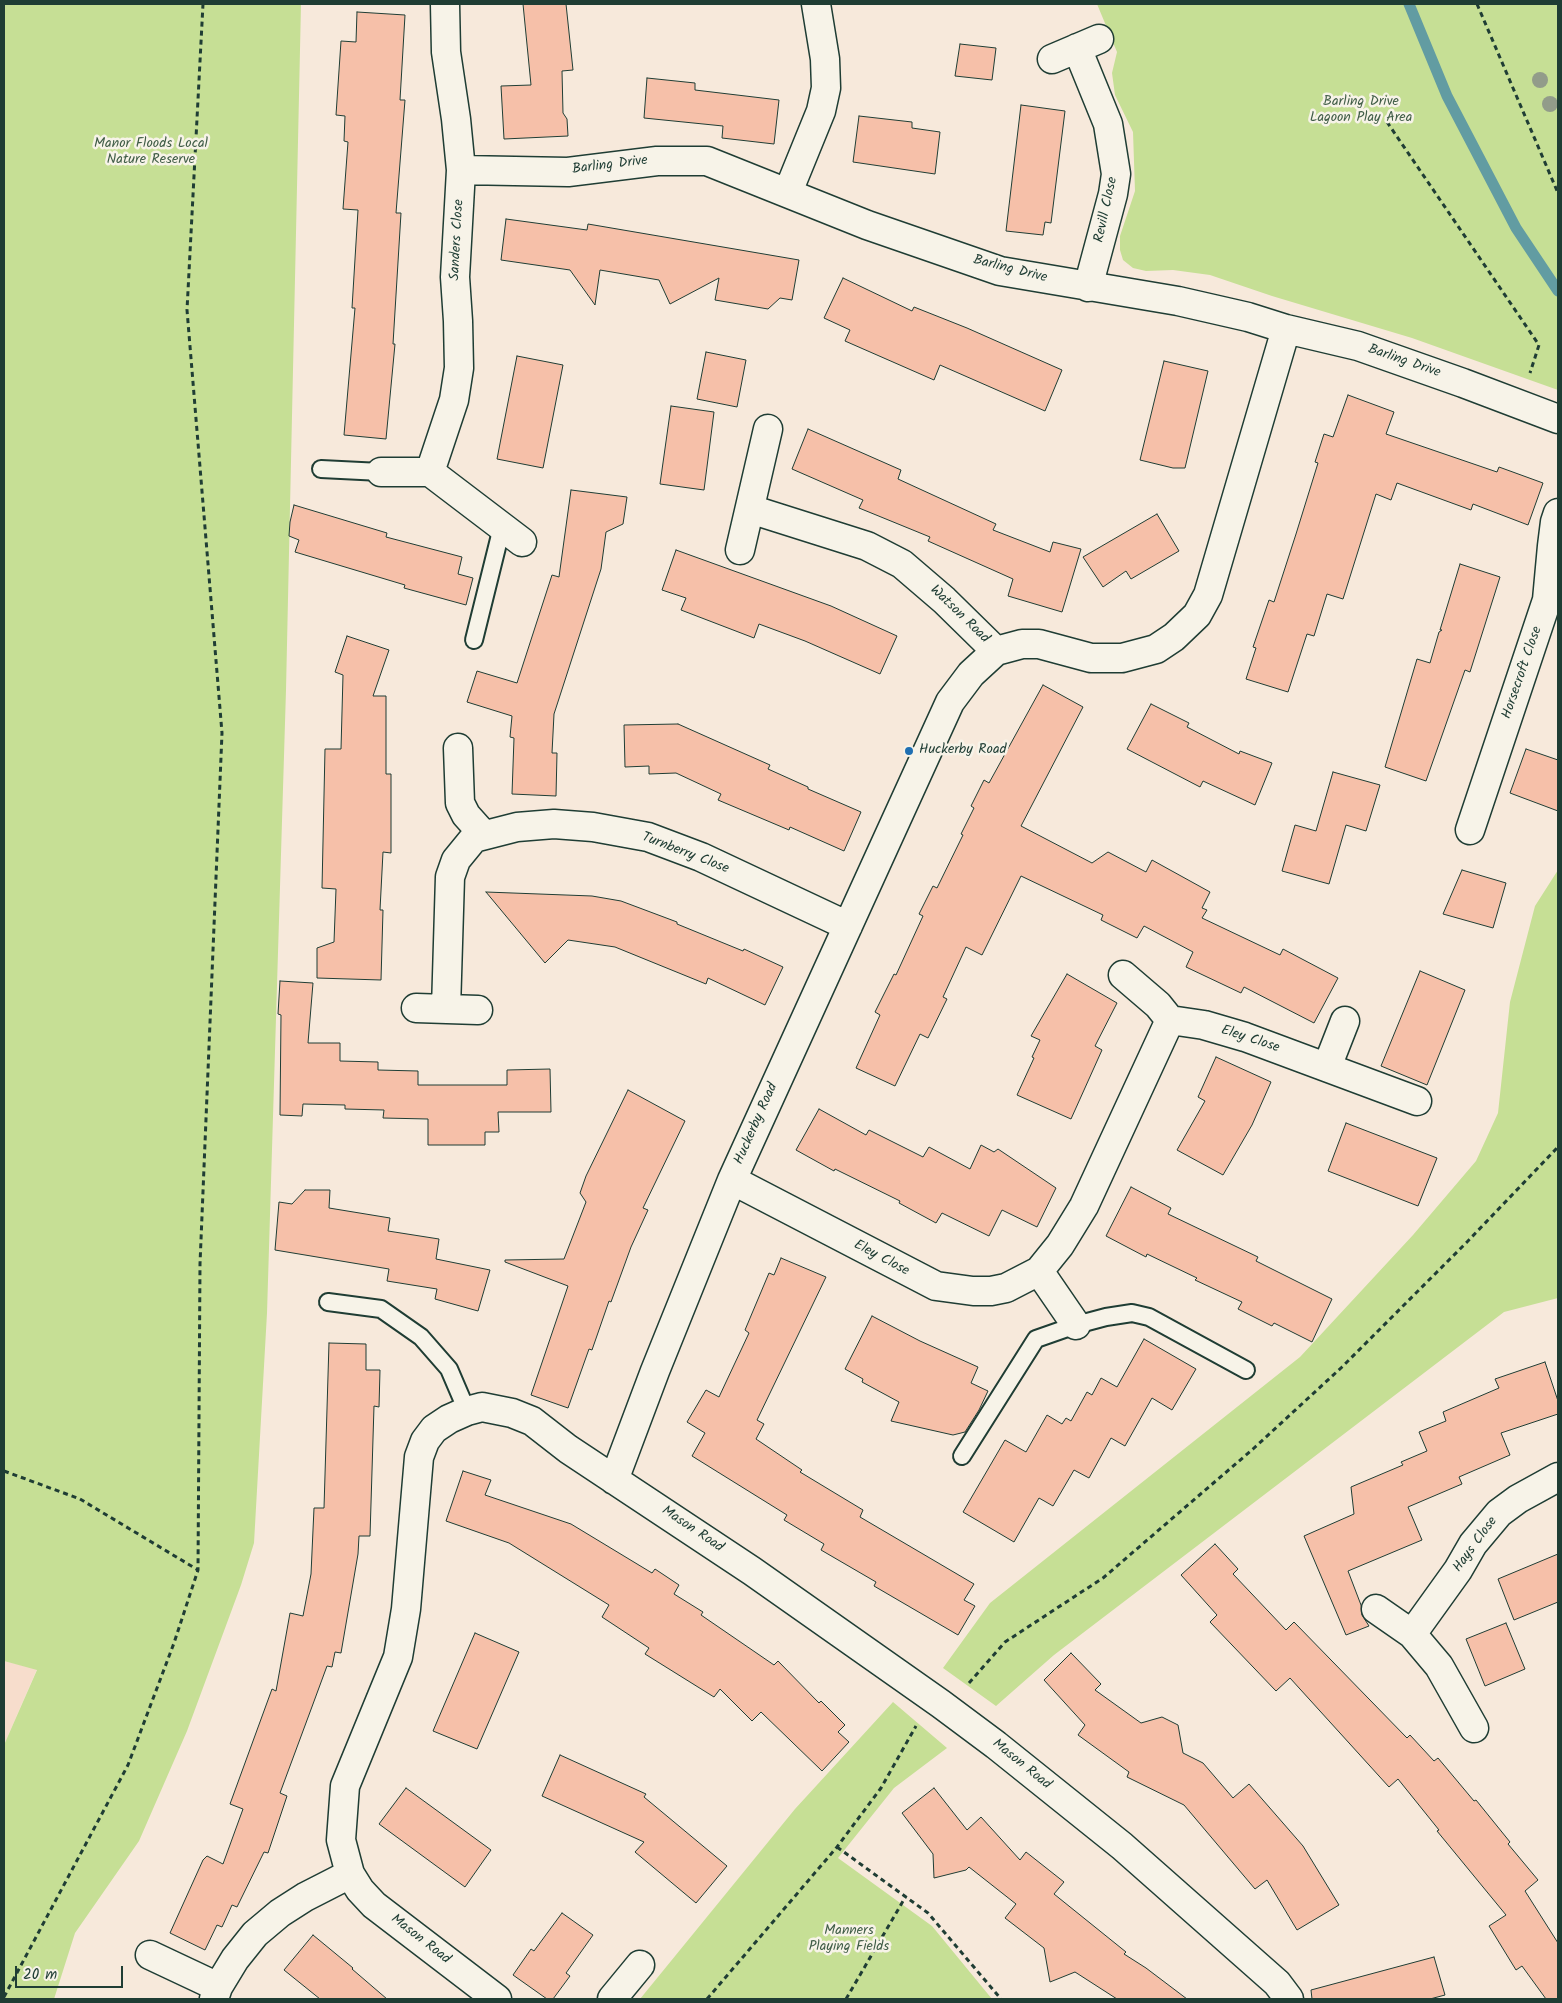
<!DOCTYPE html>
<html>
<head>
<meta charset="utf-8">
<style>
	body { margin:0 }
	#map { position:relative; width:1562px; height:2003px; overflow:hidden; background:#f7e9db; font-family:Kalam,sans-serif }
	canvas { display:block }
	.frame { position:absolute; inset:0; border:5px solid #1f3d34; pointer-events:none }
	.scale { position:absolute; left:15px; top:1966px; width:108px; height:22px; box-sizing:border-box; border:2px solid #1f3d34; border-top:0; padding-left:6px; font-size:15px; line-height:18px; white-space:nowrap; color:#1f3d34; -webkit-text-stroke:4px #f7f3e8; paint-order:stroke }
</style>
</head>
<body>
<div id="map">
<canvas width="1562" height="2003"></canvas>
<div class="frame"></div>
<div class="scale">20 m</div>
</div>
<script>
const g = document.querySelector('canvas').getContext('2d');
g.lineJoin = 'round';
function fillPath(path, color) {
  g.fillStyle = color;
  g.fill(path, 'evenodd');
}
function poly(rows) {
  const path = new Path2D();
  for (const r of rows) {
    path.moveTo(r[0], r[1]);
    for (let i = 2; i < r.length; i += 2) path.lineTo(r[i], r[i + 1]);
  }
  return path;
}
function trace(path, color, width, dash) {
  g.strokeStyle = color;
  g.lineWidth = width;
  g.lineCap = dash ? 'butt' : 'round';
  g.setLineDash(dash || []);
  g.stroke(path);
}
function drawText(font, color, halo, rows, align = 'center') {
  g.font = font + ' Kalam,sans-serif';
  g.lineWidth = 5;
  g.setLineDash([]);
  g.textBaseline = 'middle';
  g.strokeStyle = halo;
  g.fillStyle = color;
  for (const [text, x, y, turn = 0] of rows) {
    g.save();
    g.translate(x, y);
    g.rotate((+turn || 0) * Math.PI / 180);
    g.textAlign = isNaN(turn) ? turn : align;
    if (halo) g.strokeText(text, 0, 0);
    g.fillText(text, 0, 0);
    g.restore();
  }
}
fillPath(poly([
	[4,1661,37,1669,4,1745]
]), '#f7ddcc');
fillPath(poly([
	[4,4,301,4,286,690,267,1313,254,1543,241,1585,187,1731,139,1841,75,1933,54,1999,4,1999,4,1745,37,1670,4,1661],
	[1097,4,1558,4,1558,390,1412,338,1272,296,1210,275,1173,270,1146,271,1133,268,1123,260,1120,250,1120,236,1135,191,1133,132,1115,95,1112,73,1117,52],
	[1558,870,1558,1298,1504,1312,1054,1655,996,1706,943,1668,990,1603,1300,1357,1413,1235,1476,1161,1498,1113,1510,1002,1535,906],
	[893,1702,947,1748,894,1788,838,1858,932,1926,992,1999,640,1999,795,1809]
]), '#c6df95');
trace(poly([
	[1409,4,1447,96,1516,228,1558,291]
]), '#629ca2', 11);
const building = poly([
	[523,4,566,4,573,70,562,71,563,113,567,119,568,136,504,139,501,86,531,85,523,4],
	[357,12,405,15,400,100,405,100,396,213,401,213,393,344,395,344,386,439,344,435,355,308,352,308,358,210,343,209,348,142,344,141,345,116,336,115,341,41,356,42,357,12],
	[960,44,996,48,992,80,955,76,960,44],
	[647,78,695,83,695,90,779,100,774,144,722,138,723,126,644,118,647,78],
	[1021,105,1065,111,1051,223,1045,222,1043,235,1006,231,1021,105],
	[859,116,912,122,912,128,940,132,935,174,853,162,859,116],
	[506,219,587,230,588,224,799,260,792,300,780,298,768,309,715,300,719,278,670,304,659,280,600,270,595,305,570,270,501,260,506,219],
	[843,278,912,311,914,307,967,328,1062,370,1045,411,940,365,934,380,845,341,850,330,824,318,843,278],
	[706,352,746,360,737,407,697,399,706,352],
	[517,356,563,365,543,468,497,459,517,356],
	[1164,361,1208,371,1185,468,1173,468,1140,460,1164,361],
	[1348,395,1394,412,1386,434,1497,472,1499,467,1543,483,1528,525,1473,504,1471,510,1397,483,1391,500,1376,494,1343,599,1327,594,1314,636,1307,634,1288,692,1246,679,1256,648,1253,647,1269,600,1274,602,1296,534,1318,463,1315,462,1324,434,1333,437,1348,395],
	[671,406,714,412,704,490,660,484,671,406],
	[808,429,901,470,898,479,996,524,993,530,1050,552,1053,542,1081,549,1062,612,1008,596,1013,579,928,541,930,537,859,508,863,500,792,469,808,429],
	[571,490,627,497,623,524,606,532,601,569,554,714,552,753,557,753,556,796,512,794,514,738,510,737,512,716,467,702,477,671,517,683,552,575,559,577,571,490],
	[294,505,387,533,386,537,462,557,458,574,473,578,466,605,404,588,405,585,295,552,299,540,289,536,290,522,294,505],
	[1157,514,1179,551,1131,579,1126,571,1103,587,1083,557,1157,514],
	[676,550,831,606,897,636,880,674,805,641,759,624,754,638,681,610,686,598,662,590,676,550],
	[1460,564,1500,577,1470,672,1465,670,1426,781,1385,767,1417,659,1430,663,1439,632,1442,630,1440,630,1460,564],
	[347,636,389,650,373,696,386,696,386,774,391,774,391,853,383,852,380,910,383,910,381,980,317,978,317,948,334,942,336,889,322,888,325,749,341,749,343,675,335,672,347,636],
	[1043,685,1083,707,1021,826,1092,863,1108,852,1146,872,1152,860,1210,892,1202,908,1207,910,1202,918,1280,955,1283,949,1338,978,1314,1023,1244,987,1241,993,1186,967,1193,952,1144,926,1137,938,1101,920,1103,915,1021,876,982,955,966,947,943,997,947,999,928,1038,920,1034,895,1086,856,1068,880,1015,875,1012,894,974,896,975,923,916,919,914,933,886,937,888,963,835,961,834,974,808,971,806,984,780,989,783,1043,685],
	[1151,704,1189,723,1187,727,1239,754,1240,751,1272,763,1255,805,1203,781,1200,787,1127,749,1151,704],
	[678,724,770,765,768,769,808,787,808,789,861,812,844,851,790,827,789,830,718,800,721,794,676,773,649,774,649,766,625,767,624,725,678,724],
	[1526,749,1558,760,1558,811,1510,793,1526,749],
	[1333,772,1380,785,1366,831,1346,825,1329,884,1282,871,1295,825,1316,831,1333,772],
	[1462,870,1506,883,1493,928,1443,914,1462,870],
	[486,892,592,896,621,901,677,922,677,924,743,951,744,949,783,967,765,1005,708,978,706,984,615,947,568,940,545,963,486,892],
	[1420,971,1465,990,1427,1085,1381,1066,1420,971],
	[1067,974,1117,1003,1095,1046,1102,1050,1071,1119,1017,1095,1034,1058,1032,1057,1040,1040,1031,1036,1067,974],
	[280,981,313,983,308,1043,340,1043,340,1061,378,1062,378,1070,418,1071,418,1085,507,1085,507,1070,550,1069,551,1112,498,1112,499,1132,485,1132,485,1145,428,1145,428,1119,383,1118,384,1110,345,1109,345,1105,303,1104,302,1116,280,1115,281,1015,278,1014,280,981],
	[1216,1057,1271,1082,1252,1125,1223,1175,1177,1150,1205,1101,1198,1097,1216,1057],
	[628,1090,685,1121,643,1208,648,1210,631,1247,611,1302,609,1301,592,1350,589,1349,568,1408,531,1395,568,1286,505,1262,505,1260,564,1259,586,1202,580,1193,586,1176,628,1090],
	[819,1109,866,1135,869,1130,923,1157,929,1147,970,1169,981,1145,994,1152,998,1149,1056,1188,1037,1227,1002,1210,989,1236,942,1213,936,1223,899,1203,900,1201,835,1169,834,1171,796,1150,819,1109],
	[1346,1123,1437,1158,1418,1206,1328,1171,1346,1123],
	[1131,1187,1171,1208,1168,1214,1258,1257,1256,1261,1332,1299,1312,1342,1274,1323,1272,1326,1238,1309,1242,1302,1195,1280,1197,1278,1147,1254,1146,1257,1106,1236,1131,1187],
	[305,1190,330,1190,329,1208,390,1218,388,1231,439,1239,436,1259,490,1270,478,1311,435,1299,437,1289,387,1281,389,1269,275,1250,279,1202,292,1204,305,1190],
	[781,1258,826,1277,757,1420,764,1424,756,1439,802,1470,800,1472,863,1510,860,1517,974,1584,964,1600,975,1606,958,1635,874,1586,876,1582,821,1550,824,1544,784,1520,787,1515,692,1456,705,1433,687,1422,706,1390,719,1397,749,1333,745,1330,769,1273,774,1275,781,1258],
	[872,1316,920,1341,978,1367,971,1383,988,1391,979,1410,965,1432,953,1435,891,1421,899,1402,862,1382,863,1379,845,1369,872,1316],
	[1144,1339,1196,1369,1172,1410,1152,1398,1125,1446,1111,1438,1089,1478,1074,1470,1053,1506,1039,1498,1014,1542,963,1512,1005,1440,1026,1452,1047,1415,1062,1424,1066,1418,1071,1421,1087,1392,1092,1395,1101,1378,1117,1387,1144,1339],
	[329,1343,366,1344,366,1370,380,1370,379,1407,374,1406,370,1536,359,1536,358,1554,341,1653,335,1652,332,1667,327,1666,313,1704,280,1793,287,1796,268,1853,264,1852,237,1907,232,1905,222,1927,217,1925,205,1950,170,1933,203,1860,207,1856,223,1864,243,1809,230,1804,272,1689,276,1691,290,1613,303,1616,311,1574,314,1508,324,1508,329,1343],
	[1545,1362,1558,1401,1558,1414,1501,1433,1510,1455,1459,1477,1462,1484,1408,1507,1422,1540,1348,1571,1361,1605,1362,1615,1369,1626,1346,1635,1304,1536,1354,1514,1351,1487,1403,1465,1401,1462,1427,1451,1419,1432,1446,1421,1443,1412,1499,1388,1495,1379,1545,1362],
	[463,1471,491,1480,485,1495,571,1524,652,1573,655,1569,679,1585,674,1594,703,1612,701,1615,774,1665,778,1661,819,1703,821,1701,845,1725,838,1732,849,1742,822,1771,761,1712,752,1721,720,1689,714,1697,645,1654,649,1648,602,1617,609,1605,509,1543,446,1521,463,1471],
	[1215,1544,1238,1569,1233,1574,1286,1630,1294,1622,1407,1738,1410,1735,1434,1761,1438,1758,1474,1801,1476,1800,1510,1842,1508,1844,1538,1880,1525,1891,1558,1943,1558,1999,1546,1999,1522,1966,1516,1970,1489,1926,1506,1915,1437,1831,1439,1830,1398,1779,1389,1787,1290,1678,1276,1691,1210,1622,1217,1615,1181,1575,1215,1544],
	[1558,1554,1558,1602,1514,1620,1498,1579,1558,1554],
	[1506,1623,1525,1669,1485,1686,1466,1639,1506,1623],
	[475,1633,519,1652,477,1749,433,1731,475,1633],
	[1071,1653,1101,1684,1095,1690,1141,1723,1162,1717,1178,1725,1183,1753,1203,1763,1233,1798,1249,1784,1303,1846,1339,1905,1297,1930,1267,1880,1255,1889,1184,1805,1127,1777,1129,1772,1078,1735,1085,1725,1044,1680,1071,1653],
	[560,1755,646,1794,644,1797,727,1866,696,1903,635,1852,644,1842,542,1796,560,1755],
	[406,1788,491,1850,465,1887,379,1824,406,1788],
	[934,1788,967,1830,981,1817,1020,1860,1026,1852,1064,1882,1054,1894,1126,1952,1124,1954,1146,1968,1187,1999,1117,1999,1075,1972,1050,1982,1044,1948,1005,1918,1016,1904,969,1867,966,1870,934,1878,933,1854,902,1813,934,1788],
	[562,1913,593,1935,566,1973,570,1976,553,1999,547,1999,513,1975,531,1949,534,1951,562,1913],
	[313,1935,353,1968,352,1969,387,1999,320,1999,284,1970,313,1935],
	[1434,1957,1445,1995,1430,1999,1312,1999,1311,1990,1434,1957]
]);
fillPath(building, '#f6c0a9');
trace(building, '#1f3d34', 1);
const lane = poly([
	[321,469,381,472],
	[474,640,502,527],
	[328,1302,381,1309,421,1337,449,1369,467,1411],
	[962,1456,1036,1339,1076,1325,1106,1317,1132,1313,1149,1317,1246,1370]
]);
const street = poly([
	[1077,48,1108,124,1116,174,1113,194,1088,287],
	[1052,59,1099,39],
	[461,170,568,172,657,161,707,161,867,225,1000,271,1178,301,1248,317,1286,329,1358,346,1463,383,1558,419],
	[788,192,821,111,826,88,825,59,816,4],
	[381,472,430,472,522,542],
	[430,472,454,400,459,368,458,321,455,277,461,170,456,119,446,52,445,4],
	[750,509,867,546,902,564,944,600,996,651],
	[740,550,768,429],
	[458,748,460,803,466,815,483,834],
	[1470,830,1547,600,1552,546,1555,522,1558,513],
	[1123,975,1158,1005,1170,1020,1204,1025,1245,1037,1417,1101],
	[416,1008,478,1010],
	[446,1009,450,877,456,860,474,838,517,827,554,824,593,827,648,837,701,857,848,926],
	[1327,1067,1345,1021],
	[732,1180,936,1286,973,1291,991,1291,1006,1288,1039,1271,1060,1245,1084,1206,1170,1020],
	[1039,1271,1076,1325],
	[614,1480,655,1371,732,1180,950,702,971,674,996,651,1022,644,1039,644,1091,658,1122,658,1156,649,1174,637,1197,615,1208,595,1286,329],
	[1376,1609,1412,1634,1439,1666,1474,1728],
	[1412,1634,1458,1570,1473,1544,1499,1513,1518,1499,1558,1477],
	[150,1955,218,1987],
	[214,1999,218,1987,235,1959,255,1934,280,1913,305,1897,350,1874],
	[497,1999,374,1905,360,1890,350,1874,341,1840,345,1786,398,1657,406,1609,419,1457,425,1441,434,1429,449,1419,467,1411,482,1407,512,1413,532,1421,568,1449,752,1571,941,1704,996,1745,1122,1846,1277,1983,1289,1999],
	[612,1999,640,1965]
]);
trace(lane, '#1f3d34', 20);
trace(street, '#1f3d34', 31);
trace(poly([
	[1477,4,1558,193],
	[1387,122,1539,345,1530,373],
	[4,1471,80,1499,198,1570],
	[969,1683,1005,1642,1103,1578,1253,1449,1342,1367,1467,1242,1558,1147],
	[837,1847,928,1913,1001,1999],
	[4,1997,128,1765,174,1643,198,1570,200,1264,222,733,187,310,203,4],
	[707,1999,837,1847,881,1788,916,1726],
	[846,1999,906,1896]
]), '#1f3d34', 3, [5, 4]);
trace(lane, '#f7f3e8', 16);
trace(street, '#f7f3e8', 28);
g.fillStyle = '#929c8a';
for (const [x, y] of [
	[1540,80],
	[1550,104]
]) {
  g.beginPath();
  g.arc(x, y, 8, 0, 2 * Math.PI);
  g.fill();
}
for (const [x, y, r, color] of [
	[909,751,5,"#1f6fb2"]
]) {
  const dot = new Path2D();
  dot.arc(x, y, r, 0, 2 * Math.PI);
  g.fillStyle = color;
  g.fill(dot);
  trace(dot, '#f7f3e8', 2);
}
drawText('14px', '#405d47', '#f7f3e8', [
	["Barling Drive",1361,103],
	["Lagoon Play Area",1361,119],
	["Manor Floods Local",151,145],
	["Nature Reserve",151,161],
	["Manners",849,1932],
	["Playing Fields",849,1948]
]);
drawText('14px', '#1f3d34', '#f7f3e8', [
	["Barling Drive",610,166,-7],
	["Revill Close",1107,210,-78],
	["Sanders Close",458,240,-87],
	["Barling Drive",1010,270,14],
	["Barling Drive",1404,362,19],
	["Watson Road",959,615,44],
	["Horsecroft Close",1523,673,-71],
	["Turnberry Close",685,854,21],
	["Eley Close",1250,1040,18],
	["Huckerby Road",757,1124,-66],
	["Eley Close",881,1259,28],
	["Mason Road",692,1530,34],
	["Hays Close",1476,1545,-54],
	["Mason Road",1021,1765,39],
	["Mason Road",420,1940,38]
]);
drawText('14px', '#1f3d34', '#f7f3e8', [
	["Huckerby Road",919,751]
], 'left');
</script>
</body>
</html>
